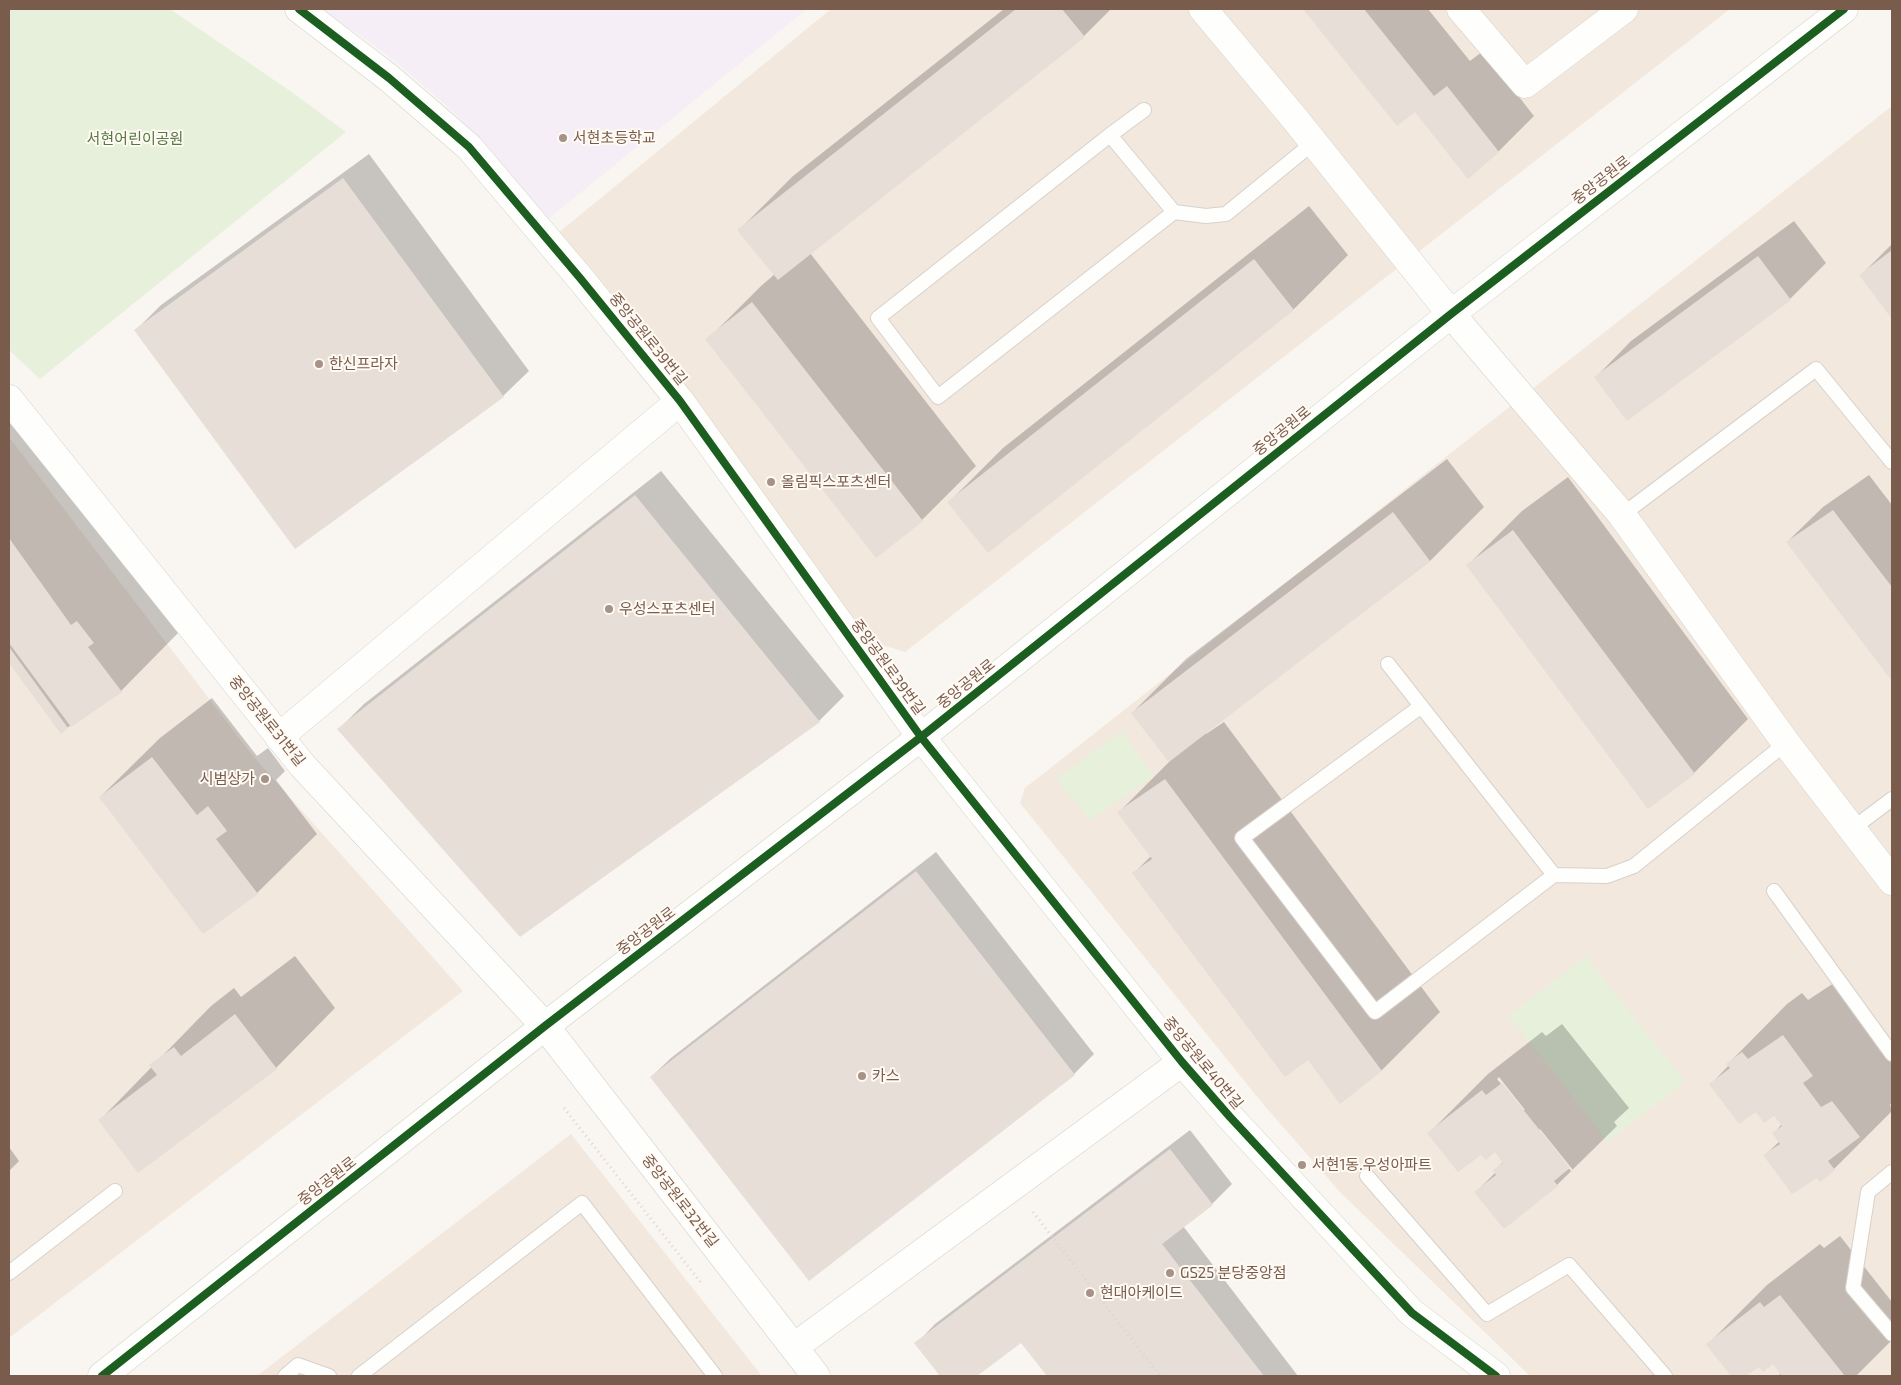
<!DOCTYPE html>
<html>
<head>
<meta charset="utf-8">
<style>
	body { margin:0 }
	#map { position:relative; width:1901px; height:1385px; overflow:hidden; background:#f9f5f0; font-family:"Exo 2",sans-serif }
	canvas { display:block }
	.frame { position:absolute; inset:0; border:10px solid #7a5c4d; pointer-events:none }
</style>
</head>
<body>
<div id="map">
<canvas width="1901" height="1385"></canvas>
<div class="frame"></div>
</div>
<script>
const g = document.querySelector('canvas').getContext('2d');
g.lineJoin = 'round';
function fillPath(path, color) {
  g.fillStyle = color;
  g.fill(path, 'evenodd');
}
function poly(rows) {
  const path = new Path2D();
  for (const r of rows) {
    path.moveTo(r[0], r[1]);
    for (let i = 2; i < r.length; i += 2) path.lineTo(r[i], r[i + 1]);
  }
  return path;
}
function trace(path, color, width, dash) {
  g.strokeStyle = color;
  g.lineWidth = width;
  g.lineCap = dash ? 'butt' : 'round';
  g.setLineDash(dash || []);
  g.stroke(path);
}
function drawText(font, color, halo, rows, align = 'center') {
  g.font = font + ' "Exo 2","Noto Sans KR",sans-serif';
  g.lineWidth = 4;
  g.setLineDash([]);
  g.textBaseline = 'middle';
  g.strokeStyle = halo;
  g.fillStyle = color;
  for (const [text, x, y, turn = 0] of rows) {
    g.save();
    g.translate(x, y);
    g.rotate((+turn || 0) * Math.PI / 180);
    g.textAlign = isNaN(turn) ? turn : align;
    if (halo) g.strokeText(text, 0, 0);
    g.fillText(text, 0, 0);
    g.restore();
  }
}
fillPath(poly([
	[831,9,1730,9,905,652,866,640,557,234],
	[1892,106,1892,1376,1530,1376,1340,1192,1263,1104,1020,803,1025,788],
	[9,437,253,756,463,991,9,1338],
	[571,1134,762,1376,257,1376]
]), '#f2e8de');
fillPath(poly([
	[314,9,807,9,547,220,506,168,450,109,396,62,357,33]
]), '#f6eef6');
fillPath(poly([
	[9,9,170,9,293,93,346,132,40,379,9,350],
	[1122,731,1154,776,1090,820,1056,779],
	[1586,956,1685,1082,1608,1142,1509,1016]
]), '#e7f0db');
fillPath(poly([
	[1004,9,1111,9,1084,36,810,253,976,466,922,520,707,340,761,286,775,274,739,230,793,176],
	[1304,9,1428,9,1470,61,1483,51,1534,116,1498,152,1415,110,1397,124],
	[369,154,529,371,503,396,136,330,161,305],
	[1309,206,1348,255,1294,309,988,551,949,502,1003,448],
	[1794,221,1826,263,1790,299,1596,377,1631,341],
	[1892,244,1892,317,1861,275],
	[9,405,179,632,121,691,61,732,9,661],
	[1447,459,1484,507,1430,561,1205,732,1206,734,1224,722,1440,1012,1382,1070,1340,1102,1308,1059,1134,873,1151,856,1119,812,1170,761,1132,713,1186,659],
	[661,471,844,696,819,721,339,729,364,704],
	[1869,475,1892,505,1892,679,1787,542,1823,507],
	[1568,477,1748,719,1694,773,1648,807,1468,565,1522,511],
	[212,698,257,756,268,748,285,771,276,780,317,834,257,893,100,797,160,738],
	[936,852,1094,1054,1074,1074,809,1280,651,1077,671,1058],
	[295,956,335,1008,276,1068,100,1120,211,1006,234,988,241,997],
	[1843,977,1881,1049,1892,1042,1892,1103,1890,1105,1892,1111,1834,1169,1817,1176,1765,1155,1780,1141,1774,1133,1782,1124,1774,1114,1756,1111,1711,1084,1729,1065,1728,1064,1787,1004,1802,993,1808,1000],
	[1562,1024,1629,1108,1614,1122,1617,1126,1557,1185,1476,1192,1496,1172,1495,1170,1504,1161,1495,1150,1481,1153,1429,1133,1488,1074,1542,1032,1546,1036],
	[1499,1077,1525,1110,1522,1110,1497,1079],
	[1540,1129,1573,1170,1571,1171,1539,1131],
	[1190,1130,1232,1184,1212,1204,1183,1226,1298,1376,1049,1376,1021,1341,975,1376,941,1376,916,1344,935,1324],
	[9,1147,19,1161,9,1171],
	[1840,1236,1892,1302,1892,1340,1856,1376,1778,1376,1781,1373,1773,1363,1759,1365,1744,1376,1732,1376,1707,1345,1767,1285,1820,1244,1824,1248]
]), '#0003');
fillPath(poly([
	[1016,9,1062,9,1085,37,778,280,737,230],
	[1303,9,1364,9,1434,96,1447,86,1499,152,1468,179,1415,112,1397,126],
	[343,178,504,397,295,549,134,330],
	[1892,250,1892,319,1859,275],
	[1758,256,1791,300,1627,421,1594,377],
	[1254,259,1294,310,988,553,947,502],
	[752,302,923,521,876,558,705,339],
	[635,495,820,722,520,937,337,729],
	[1833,510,1892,587,1892,681,1786,542],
	[1393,512,1430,561,1169,762,1131,713],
	[1513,530,1695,774,1648,809,1466,565],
	[9,538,71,625,77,621,94,643,88,647,122,692,71,727,9,643],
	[9,647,68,728,61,734,9,663],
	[152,757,197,815,208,806,227,831,216,839,258,894,203,934,99,797],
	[1165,779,1382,1071,1340,1104,1308,1060,1285,1077,1132,873,1152,859,1117,812],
	[916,871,1075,1075,809,1281,650,1077],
	[235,1014,277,1069,138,1173,98,1120,157,1075,149,1065,174,1047,181,1056],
	[1783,1035,1813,1076,1803,1083,1821,1107,1832,1101,1860,1137,1828,1161,1835,1170,1820,1182,1817,1178,1792,1194,1763,1155,1780,1144,1772,1133,1782,1126,1774,1116,1764,1123,1756,1112,1739,1124,1709,1084,1730,1068,1726,1064,1742,1052,1748,1059],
	[1502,1083,1570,1168,1554,1181,1558,1186,1504,1229,1474,1192,1496,1175,1493,1170,1503,1163,1495,1152,1486,1160,1481,1155,1458,1172,1427,1133,1482,1090,1486,1095],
	[1170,1149,1213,1205,1162,1244,1264,1376,1047,1376,1021,1343,977,1376,940,1376,914,1343],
	[1780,1295,1845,1376,1779,1376,1781,1375,1773,1364,1763,1372,1759,1367,1746,1376,1731,1376,1706,1344,1760,1302,1764,1307]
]), '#e6ded7');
const service = poly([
	[1110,135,1144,110],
	[1174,212,938,397,878,318,1110,135,1174,212,1206,216,1226,214,1313,143],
	[1622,515,1816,369,1892,462],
	[1388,664,1554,875,1607,876,1634,866,1786,743],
	[1420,707,1242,838,1375,1012,1554,875],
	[1852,829,1892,799],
	[1774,891,1892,1054],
	[1892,1172,1868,1192,1853,1288,1892,1334],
	[1367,1176,1487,1314,1569,1265,1665,1376],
	[9,1273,115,1191],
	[285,1376,298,1365,329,1376],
	[359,1376,582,1203,715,1376]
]);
const minor = poly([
	[299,9,389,78,469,147,580,278,680,401,921,737,1182,1062,1230,1117,1412,1313,1496,1376],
	[1203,9,1295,119,1451,314,1622,515,1786,743,1892,881],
	[1461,9,1525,84,1624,9],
	[9,399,302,765,545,1026,816,1376],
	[279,737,680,401],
	[794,1347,1182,1062]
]);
const tertiary = poly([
	[102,1376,545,1026,921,737,1451,314,1844,9]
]);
trace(service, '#d7d1cb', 16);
trace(minor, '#d7d1cb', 29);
trace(tertiary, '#d7d1cb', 29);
trace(poly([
	[564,1108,702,1284],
	[1033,1212,1160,1376]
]), '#dcd5d0', 3, [1, 4]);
trace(service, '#fefefd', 14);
trace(minor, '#fefefd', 28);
trace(tertiary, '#fefefd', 28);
trace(poly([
	[299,9,389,78,469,147,580,278,680,401,921,737,1182,1062,1230,1117,1412,1313,1496,1376],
	[102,1376,545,1026,921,737,1451,314,1844,9]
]), '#1b5e20', 8);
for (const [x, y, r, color] of [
	[563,138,5,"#a69286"],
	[319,364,5,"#a69286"],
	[771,482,5,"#a69286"],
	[609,609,5,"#a69286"],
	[265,779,5,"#a69286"],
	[862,1076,5,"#a69286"],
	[1302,1165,5,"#a69286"],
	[1170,1273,5,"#a69286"],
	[1090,1293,5,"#a69286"]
]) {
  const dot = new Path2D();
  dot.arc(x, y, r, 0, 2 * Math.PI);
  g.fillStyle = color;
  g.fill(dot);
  trace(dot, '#fffaf3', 2);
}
drawText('15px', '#7a5c4d', '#fffaf3', [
	["서현초등학교",573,138],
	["한신프라자",329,364],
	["올림픽스포츠센터",781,482],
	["우성스포츠센터",619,609],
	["시범상가",255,779,"right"],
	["카스",872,1076],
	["서현1동.우성아파트",1312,1165],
	["GS25 분당중앙점",1180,1273],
	["현대아케이드",1100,1293]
], 'left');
drawText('15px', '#537a41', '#fffaf3', [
	["서현어린이공원",135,139]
]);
drawText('15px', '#7a5c4d', '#fffaf3', [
	["중앙공원로",1601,180,-38],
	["중앙공원로39번길",648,339,51],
	["중앙공원로",1282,431,-39],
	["중앙공원로39번길",888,667,54],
	["중앙공원로",966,684,-39],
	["중앙공원로31번길",267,721,51],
	["중앙공원로",646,931,-37],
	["중앙공원로40번길",1203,1063,50],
	["중앙공원로",327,1181,-38],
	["중앙공원로32번길",680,1201,52]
]);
</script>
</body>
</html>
